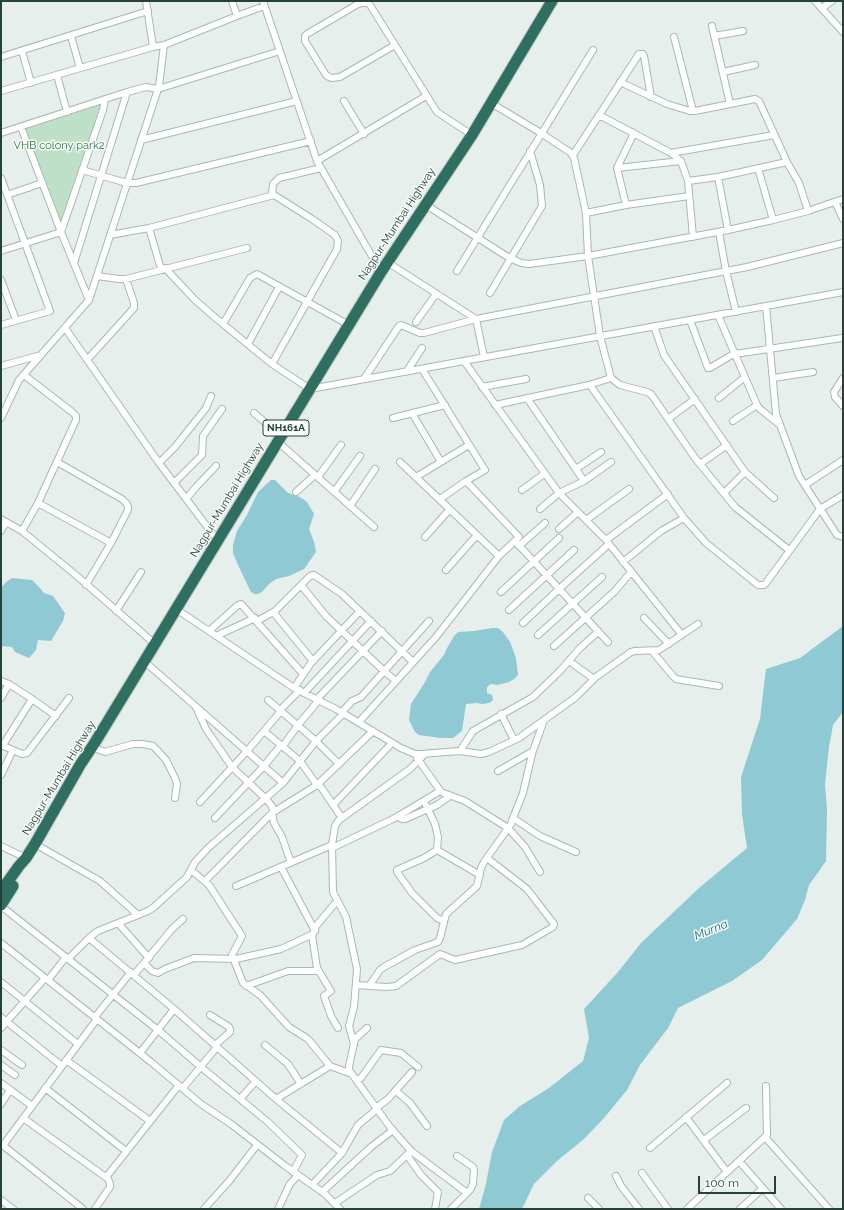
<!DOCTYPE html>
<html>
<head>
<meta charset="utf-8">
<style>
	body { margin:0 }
	#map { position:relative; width:844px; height:1210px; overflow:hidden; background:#e6efeb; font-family:Raleway,sans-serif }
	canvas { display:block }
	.frame { position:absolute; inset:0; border:2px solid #24423a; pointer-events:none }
	.scale { position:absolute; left:698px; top:1176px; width:78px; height:18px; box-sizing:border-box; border:2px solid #24423a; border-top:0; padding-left:5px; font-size:12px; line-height:14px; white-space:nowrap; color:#24423a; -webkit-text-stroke:3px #f7fbf9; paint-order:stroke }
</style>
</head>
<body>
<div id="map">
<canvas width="844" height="1210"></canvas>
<div class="frame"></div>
<div class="scale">100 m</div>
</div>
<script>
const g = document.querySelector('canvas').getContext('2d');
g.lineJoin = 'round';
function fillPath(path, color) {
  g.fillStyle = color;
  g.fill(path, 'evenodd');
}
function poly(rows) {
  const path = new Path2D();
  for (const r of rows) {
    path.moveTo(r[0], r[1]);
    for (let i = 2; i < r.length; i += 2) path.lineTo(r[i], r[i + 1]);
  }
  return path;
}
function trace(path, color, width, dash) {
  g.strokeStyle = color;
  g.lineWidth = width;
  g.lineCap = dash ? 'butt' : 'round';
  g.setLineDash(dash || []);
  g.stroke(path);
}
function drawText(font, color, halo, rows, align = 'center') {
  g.font = font + ' Raleway,sans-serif';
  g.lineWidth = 3;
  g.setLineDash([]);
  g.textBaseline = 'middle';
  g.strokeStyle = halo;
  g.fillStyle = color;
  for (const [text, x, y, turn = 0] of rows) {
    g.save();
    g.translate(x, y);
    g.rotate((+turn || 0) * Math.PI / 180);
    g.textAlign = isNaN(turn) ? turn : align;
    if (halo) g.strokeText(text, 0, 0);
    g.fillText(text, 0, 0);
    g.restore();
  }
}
fillPath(poly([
	[103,104,62,223,60,226,24,129]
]), '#bfe0c8');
fillPath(poly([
	[271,480,275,480,288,493,300,497,307,502,314,514,309,529,314,542,316,552,304,569,289,576,276,579,269,584,262,592,258,594,255,594,251,592,249,588,238,565,233,553,233,545,237,531,247,515,258,492],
	[12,578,32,580,40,588,44,593,53,596,65,613,63,621,51,641,38,640,36,650,29,658,15,652,12,647,1,646,1,588,6,582],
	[843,626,843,712,833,725,829,747,825,784,827,810,826,861,809,885,805,900,797,919,762,960,732,981,678,1008,668,1028,640,1065,627,1090,604,1118,584,1139,557,1161,534,1184,522,1209,479,1209,486,1184,492,1152,504,1120,520,1106,549,1088,583,1061,589,1038,584,1009,618,972,641,943,699,888,747,848,742,814,741,777,760,719,766,669,800,658],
	[492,628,498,628,503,632,510,642,516,658,518,675,514,679,509,682,497,685,491,684,487,687,487,693,492,695,493,700,489,703,482,704,477,703,466,704,462,731,453,738,441,738,419,735,415,732,409,720,411,704,425,682,430,672,444,655,446,650,454,636,458,632,475,631]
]), '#8ec9d4');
const street = poly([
	[146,1,153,47],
	[232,1,237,16],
	[263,1,317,161,381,272],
	[815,1,843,32],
	[822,8,832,1],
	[712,26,730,104],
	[71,36,80,68],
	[714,36,743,31],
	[674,37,693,111],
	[395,45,340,77,332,78,329,77,326,75,305,41,305,36,307,34,358,4,363,3,368,3,370,5,437,112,472,135],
	[22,51,31,83],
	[1,57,148,11],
	[723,72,755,65],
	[57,75,67,112],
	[620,82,667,104,690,111,695,111,755,99,759,101,787,162,799,183,808,211],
	[1,91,153,47,164,45,237,16,264,6],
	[344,101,364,134],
	[491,103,541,133,571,153,574,158,586,213,588,256,600,336,611,378,589,385,495,405],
	[599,115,671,153,681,161,688,181,693,237],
	[21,127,61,232,89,300],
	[1,133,127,92,146,87,158,89,280,51],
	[141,140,297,101],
	[671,153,774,135],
	[573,155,639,54,643,54,644,56,651,97],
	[317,161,426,96],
	[617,168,681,161],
	[758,168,773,220],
	[82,170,127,183,136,183,311,141],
	[718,177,728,230],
	[1,178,50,311,1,325],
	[688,181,718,177,787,162],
	[7,195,42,183],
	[272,195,273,184,279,178,321,168],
	[835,202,843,219],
	[426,205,508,257,521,263,529,264,588,256,728,230,773,220,808,211,843,199],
	[626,205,617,168,634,133],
	[586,213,626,205,689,196],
	[149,228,161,269],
	[719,232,726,271,736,312],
	[110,235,149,228,274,195,312,219,335,235,338,241,337,249,272,364],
	[1,251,61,232,103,110,105,99],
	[387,262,476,319,484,357],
	[74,263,127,92],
	[165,268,195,300,218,320,272,364,310,389,843,292],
	[457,271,593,50],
	[97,276,119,279,126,279,247,248],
	[1,280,16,320],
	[490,293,542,206,540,185,530,151],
	[766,306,776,414,799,476,837,535,843,537],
	[718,315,757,405,760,409,780,425],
	[690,320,708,368,710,368,735,353],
	[416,322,436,294],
	[223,324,250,278,257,274,349,325],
	[654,326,664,355,745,472,774,498],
	[65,328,159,463,218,541],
	[248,344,279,287],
	[735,354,842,338],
	[87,360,134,308,134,303,126,279],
	[464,361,559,493,584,481,611,462],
	[1,366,41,355],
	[407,371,422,348],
	[611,378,620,385,647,392,651,394,695,458,735,507,789,550],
	[773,378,813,372],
	[843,378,834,392,835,397,843,406],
	[364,379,399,326,401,325,420,333,424,333,476,319,747,267,843,243],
	[590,385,684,518,706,543,758,585,764,585,766,583,820,509,843,495],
	[482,387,526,379],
	[527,398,584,481],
	[719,398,745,377],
	[254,413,281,436],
	[412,413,441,462],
	[1,418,19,380,89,300,159,86,164,45],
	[393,418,445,405],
	[668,419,695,399],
	[733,421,757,405],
	[278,442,374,527],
	[57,462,122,499,127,504,128,507,128,510,111,543,86,585],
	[400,462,499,556],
	[159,463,175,447,206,408,211,396],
	[700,464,727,445],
	[576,469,601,452],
	[318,477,341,445],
	[416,477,469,445],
	[174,483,202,455,203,436,222,409],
	[805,485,843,460],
	[522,490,544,474],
	[296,492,315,475],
	[334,492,360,456],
	[724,493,745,472],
	[186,499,197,486,216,466],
	[440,499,466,481],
	[38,503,111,543],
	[350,506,375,469],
	[540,509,559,493,606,540,682,635],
	[1,519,22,531,77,576,155,644],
	[586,520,629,489],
	[559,529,578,512],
	[1,531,6,522],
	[22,531,38,503,76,420,76,416,72,412,24,375],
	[425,537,450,509],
	[606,540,668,494],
	[515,541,608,642],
	[519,546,545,523],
	[623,562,661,531,684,518],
	[446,570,477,535],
	[301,585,326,616,384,671,396,681],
	[501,592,559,538],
	[176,609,294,688,336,709,401,748,415,754,421,754,460,751,481,754,489,752,519,738,576,697,596,677,631,652,635,651,659,650,698,624],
	[509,610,574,550],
	[116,611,141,572],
	[273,612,313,661],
	[644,618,669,644],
	[257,621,275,611,310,576,314,575,342,594,413,662],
	[523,623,559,589,609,544],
	[209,631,238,605,241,604,303,674],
	[538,635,602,577],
	[216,636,255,618],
	[554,646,614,592,631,572],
	[652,651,672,675,676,679,719,686],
	[144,661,283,783],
	[569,661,594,679],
	[1,681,9,684,32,699,56,716],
	[294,688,311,663,360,611],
	[304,693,371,621],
	[1,698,9,684],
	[317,699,382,631],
	[268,700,316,741,339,764],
	[196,707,206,729,232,767,265,798,272,806,273,810,272,813,205,881],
	[280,710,300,690],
	[342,712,352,701,361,697,429,621],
	[501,714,514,740],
	[359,722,436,637,499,556,519,537,466,481,485,470,422,369],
	[264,731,300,761,317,785,373,731],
	[1,745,22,754,27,753,69,698],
	[3,745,32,699],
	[283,746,298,725,319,700],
	[92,747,105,752,133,744,143,744,153,746,157,750,166,760,175,778,177,784,175,798],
	[460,751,473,731,533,697,560,671,580,648,598,632],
	[417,758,441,792,465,801,508,828,525,847,540,872],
	[498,771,533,751],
	[1,775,13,750],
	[200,802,247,751,281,711],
	[333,805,392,743],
	[426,805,435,824,438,837,437,850],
	[398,816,402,819,405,819,437,805,450,796],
	[215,818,264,766,281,745],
	[513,818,540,836,576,852],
	[35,844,100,881,138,915],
	[1,846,26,858],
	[332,848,395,818,440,791],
	[291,863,282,837,274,823,272,813,317,785,321,787,342,818],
	[281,867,315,931],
	[191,870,209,885,242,936,232,955,243,983,260,995,289,1027,308,1039,330,1066,352,1074],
	[236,886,332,845],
	[1,906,158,1030,201,1067,268,1122,302,1155,293,1172],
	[444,921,437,918,412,893,397,872,397,870,424,858,437,850,480,875],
	[118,923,149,958],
	[312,935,317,968,331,991,324,996,331,1016,338,1028],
	[89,938,174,1009,276,1099,342,1153],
	[1,943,151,1062,201,1104,231,1124,284,1165,325,1194,340,1209],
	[68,959,90,937,98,931,148,911,154,907,187,877,195,862,208,848,283,783,316,741,344,713],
	[144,963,152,971,158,973,165,969,194,958,236,959,281,949,313,934,316,926,337,901],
	[134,975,172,929,183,919],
	[48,980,66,957],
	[1,982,78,1044],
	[356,985,387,987,396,986,440,954,455,960,522,945,553,927,554,924,527,889,487,858],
	[246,986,288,971,318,971],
	[369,986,380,970,384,967,415,950,438,942,440,938,446,914,477,886,481,868,484,862,511,824,513,818,523,793,532,754,544,720],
	[210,1015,229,1027,230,1030,230,1032,215,1045],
	[1,1017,62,1066],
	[95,1017,131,972],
	[1,1028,45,978],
	[367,1028,355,1039,349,1066,349,1070,390,1127,411,1151,467,1193],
	[354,1044,349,1026,354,1007,357,969,346,917,333,892,332,845,335,826,339,820,410,769,425,754],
	[265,1045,288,1064,301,1084],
	[1,1050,22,1065],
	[140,1053,174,1009],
	[66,1060,150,1121],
	[1,1065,15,1075],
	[356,1080,361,1078,381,1050,401,1053,418,1067],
	[1,1083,32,1106],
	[45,1088,126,1151],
	[183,1088,217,1047],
	[396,1091,410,1103,427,1126],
	[240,1099,256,1081],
	[276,1099,330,1066],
	[1,1104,10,1090],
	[376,1108,388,1099,412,1072],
	[686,1117,727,1172],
	[23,1118,107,1178],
	[765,1137,829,1209],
	[704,1140,746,1108],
	[650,1148,727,1083],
	[407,1155,421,1175,438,1192,435,1209],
	[739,1161,781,1209],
	[642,1173,668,1209],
	[616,1176,621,1186,639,1209],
	[312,1185,342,1153,358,1125,377,1109],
	[322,1192,371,1147,393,1130],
	[588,1198,599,1209],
	[1,1200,13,1209],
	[335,1203,377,1175,390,1171,411,1151],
	[83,1209,5,1147,4,1144,97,1019],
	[95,1209,110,1187,110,1184,107,1176,179,1085],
	[204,1209,230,1180,257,1145],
	[278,1209,290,1184,298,1175],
	[451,1209,470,1190,473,1184,474,1170,473,1167,457,1156],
	[687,1209,765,1137,767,1135,766,1086],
	[740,1209,763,1188]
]);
const highway = poly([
	[1,891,19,866,26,858,35,844,80,765,94,744,381,272,472,135,552,1],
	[1,905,13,886]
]);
trace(street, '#a8b8b2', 8);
trace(highway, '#c2cac8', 13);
trace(street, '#fff', 6);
trace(highway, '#2f6f62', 11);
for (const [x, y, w] of [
	[286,428,46]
]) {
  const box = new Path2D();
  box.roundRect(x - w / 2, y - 8, w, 16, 3);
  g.fillStyle = '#f7fbf9';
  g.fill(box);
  trace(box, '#24423a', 1);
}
drawText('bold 10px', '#24423a', null, [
	["NH161A",286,428]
]);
drawText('11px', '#2d7a4b', '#f7fbf9', [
	["VHB colony park2",59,146]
]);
drawText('11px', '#24423a', '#f7fbf9', [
	["Nagpur-Mumbai Highway",397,224,-57],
	["Nagpur-Mumbai Highway",227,500,-59],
	["Nagpur-Mumbai Highway",59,778,-59]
]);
drawText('italic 12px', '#1c6f80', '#f7fbf9', [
	["Murna",711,930,-22]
]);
</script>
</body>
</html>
